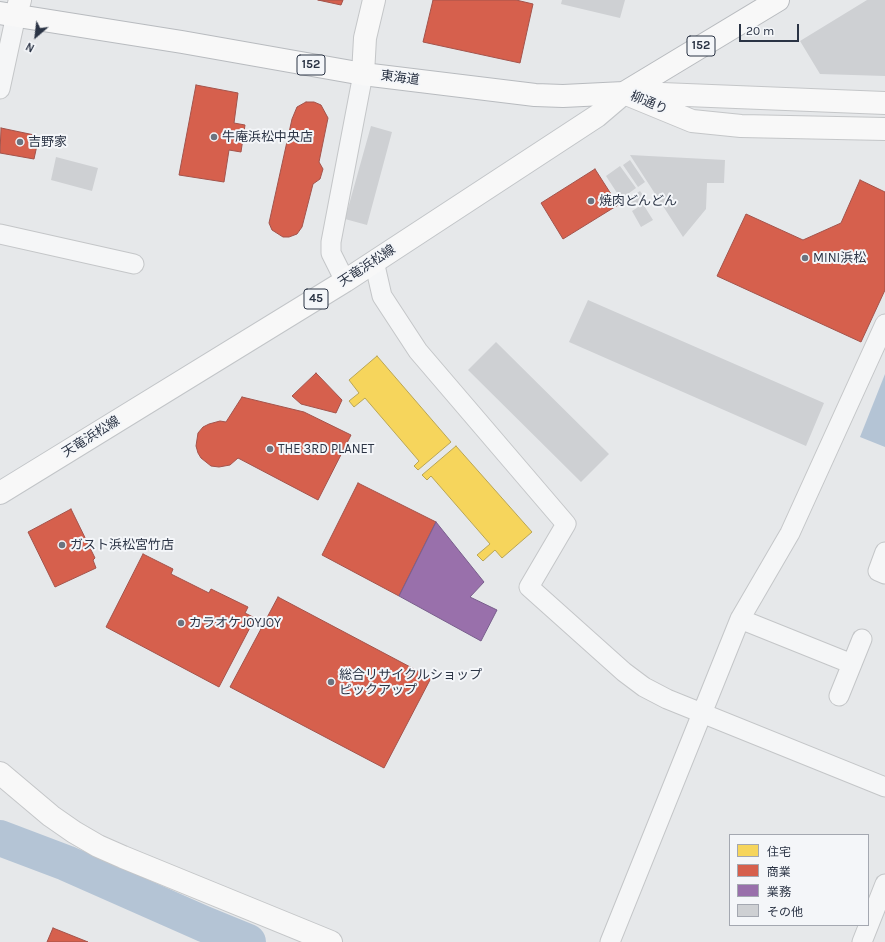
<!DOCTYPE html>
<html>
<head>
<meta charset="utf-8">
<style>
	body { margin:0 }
	#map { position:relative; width:885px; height:942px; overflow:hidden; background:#e6e8ea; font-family:Karla,"Noto Sans JP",sans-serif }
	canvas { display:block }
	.legend { position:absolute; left:729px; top:834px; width:140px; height:92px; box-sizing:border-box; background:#f4f6f9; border:1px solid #a4a8b1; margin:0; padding:5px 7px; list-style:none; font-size:12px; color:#2b3445 }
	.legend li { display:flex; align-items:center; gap:8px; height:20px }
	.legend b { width:20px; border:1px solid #a4a8b1 }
	.north { position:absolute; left:16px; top:16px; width:40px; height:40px; -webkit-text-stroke:3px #f4f6f9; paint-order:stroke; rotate:208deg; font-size:11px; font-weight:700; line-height:16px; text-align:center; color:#2b3445 }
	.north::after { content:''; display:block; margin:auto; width:14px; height:18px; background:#2b3445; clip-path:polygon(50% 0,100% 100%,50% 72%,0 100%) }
	.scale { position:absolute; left:739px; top:24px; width:60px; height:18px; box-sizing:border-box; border:2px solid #2b3445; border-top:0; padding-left:5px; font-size:12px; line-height:14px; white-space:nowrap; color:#2b3445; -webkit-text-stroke:3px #f4f6f9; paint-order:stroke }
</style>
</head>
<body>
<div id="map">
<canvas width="885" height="942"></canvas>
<ul class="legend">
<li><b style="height:11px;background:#f6d55c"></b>住宅</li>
<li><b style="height:11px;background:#d6604d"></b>商業</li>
<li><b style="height:11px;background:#9970ab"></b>業務</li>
<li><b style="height:11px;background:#ced0d3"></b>その他</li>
</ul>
<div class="north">N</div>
<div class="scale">20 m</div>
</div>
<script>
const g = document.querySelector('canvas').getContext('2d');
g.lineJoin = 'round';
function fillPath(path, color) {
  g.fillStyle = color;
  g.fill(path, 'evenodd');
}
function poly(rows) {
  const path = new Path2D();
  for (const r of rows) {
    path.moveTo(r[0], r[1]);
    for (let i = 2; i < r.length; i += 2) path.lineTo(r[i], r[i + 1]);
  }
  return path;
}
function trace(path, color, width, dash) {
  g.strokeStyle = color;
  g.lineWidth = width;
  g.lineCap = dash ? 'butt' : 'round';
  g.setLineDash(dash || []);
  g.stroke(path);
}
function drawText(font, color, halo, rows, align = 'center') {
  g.font = font + ' Karla,"Noto Sans JP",sans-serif';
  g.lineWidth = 4;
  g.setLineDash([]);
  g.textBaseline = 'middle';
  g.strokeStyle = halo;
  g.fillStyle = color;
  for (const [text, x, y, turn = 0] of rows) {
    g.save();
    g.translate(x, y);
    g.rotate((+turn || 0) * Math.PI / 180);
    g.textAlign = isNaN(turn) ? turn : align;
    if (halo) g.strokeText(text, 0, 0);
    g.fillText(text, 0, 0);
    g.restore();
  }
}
fillPath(poly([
	[885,374,885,447,860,437]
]), '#b4c4d5');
const homes = poly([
	[377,356,451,442,418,470,414,466,419,461,365,398,354,407,349,401,359,393,349,380,377,356],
	[456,446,532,532,502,558,495,550,483,561,477,555,490,544,431,476,427,480,422,475,456,446]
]);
fillPath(homes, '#f6d55c');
trace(homes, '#b9a555', 1);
const shops = poly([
	[318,0,343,0,341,5,318,0],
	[433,0,516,0,533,4,520,63,423,42,433,0],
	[196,85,238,93,234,123,245,125,241,152,229,150,224,182,179,175,196,85],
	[306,102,314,102,321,105,328,118,319,162,323,169,320,179,313,184,302,227,297,234,289,237,283,237,272,230,269,223,292,119,297,107,306,102],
	[1,128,39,136,34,159,0,153,1,128],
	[595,169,618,205,563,239,541,203,595,169],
	[860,180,885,192,885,290,861,342,717,276,746,214,803,240,841,223,860,180],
	[316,373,342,400,336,413,301,404,292,396,316,373],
	[242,397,304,412,351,435,318,500,238,458,230,465,219,467,211,466,201,458,198,453,196,446,198,433,203,427,209,424,220,421,226,422,242,397],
	[358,483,436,522,399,596,322,555,358,483],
	[71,509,95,558,93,560,96,568,55,587,28,532,71,509],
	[143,554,173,569,171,574,209,593,211,589,248,607,245,613,255,618,219,687,106,627,143,554],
	[278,597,431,678,384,768,230,687,278,597],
	[53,928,88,942,47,942,53,928]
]);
fillPath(shops, '#d6604d');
trace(shops, '#a3534b', 1);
const offices = poly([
	[436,522,484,582,470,597,497,610,481,641,399,596,436,522]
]);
fillPath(offices, '#9970ab');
trace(offices, '#785e8c', 1);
trace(poly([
	[0,838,66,863,204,924,248,942]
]), '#b4c4d5', 36);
fillPath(poly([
	[562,0,625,0,620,18,561,4],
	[867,0,885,0,885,76,820,74,800,41],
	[371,126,392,132,367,225,345,219],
	[630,155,725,160,724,183,707,183,706,209,683,237],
	[56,157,98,168,92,191,51,180],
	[630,160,645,182,638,187,623,165],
	[620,166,636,188,621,199,606,176],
	[640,191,645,198,630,208,626,200],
	[643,204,653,220,641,227,632,211],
	[588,300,824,403,806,446,569,342],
	[496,342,609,454,581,482,468,370]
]), '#ced0d3');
const street = poly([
	[0,89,16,15],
	[0,234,134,264],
	[374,261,382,296,418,351,566,524,529,587,624,672,644,687,667,699,885,787],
	[345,281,331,253,331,242,363,74],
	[885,552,878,571,885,574],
	[740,619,852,664],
	[839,696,862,639],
	[610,942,740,619,790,533,885,324],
	[862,942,885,884]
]);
const secondary = poly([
	[16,15,20,0],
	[363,74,365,38,374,0],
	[624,93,692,121,741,126,885,129],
	[637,93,885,103],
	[0,773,51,816,74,832,98,846,123,857,331,942]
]);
const primary = poly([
	[0,493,345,281,597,116,624,93]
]);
const highway = poly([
	[0,13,182,42,363,74,535,95,563,96,624,93,778,0]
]);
trace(street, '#c4c6c8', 21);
trace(secondary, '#c4c6c8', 24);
trace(primary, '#c2c5c8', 24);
trace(highway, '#b8bbbf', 24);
trace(street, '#f5f6f7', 19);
trace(secondary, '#f8f8f8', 22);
trace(primary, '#f8f8f8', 22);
trace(highway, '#f8f8f8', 22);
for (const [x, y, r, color] of [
	[214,137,4,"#6c737f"],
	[20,142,4,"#6c737f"],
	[591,201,4,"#6c737f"],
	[805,258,4,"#6c737f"],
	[270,449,4,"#6c737f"],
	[62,545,4,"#6c737f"],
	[181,623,4,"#6c737f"],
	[331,682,4,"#6c737f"]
]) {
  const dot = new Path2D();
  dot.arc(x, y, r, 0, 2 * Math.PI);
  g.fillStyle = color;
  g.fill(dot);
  trace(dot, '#f4f6f9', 1.5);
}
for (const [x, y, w] of [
	[701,46,28],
	[311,65,28],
	[316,299,24]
]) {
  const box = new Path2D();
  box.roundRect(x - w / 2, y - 10, w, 20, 3);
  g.fillStyle = '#f4f6f9';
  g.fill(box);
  trace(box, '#2b3445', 1);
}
drawText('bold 12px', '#2b3445', null, [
	["152",701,46],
	["152",311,65],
	["45",316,299]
]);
drawText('13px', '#2b3445', '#f4f6f9', [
	["東海道",400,78,7],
	["柳通り",649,103,23],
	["天竜浜松線",367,266,-33],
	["天竜浜松線",91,437,-32]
]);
drawText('13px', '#2b3445', '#f4f6f9', [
	["牛庵浜松中央店",222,137],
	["吉野家",28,142],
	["焼肉どんどん",599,201],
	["MINI浜松",813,258],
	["THE 3RD PLANET",278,449],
	["ガスト浜松宮竹店",70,545],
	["カラオケJOYJOY",189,623],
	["総合リサイクルショップ",339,675],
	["ピックアップ",339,690]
], 'left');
</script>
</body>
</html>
